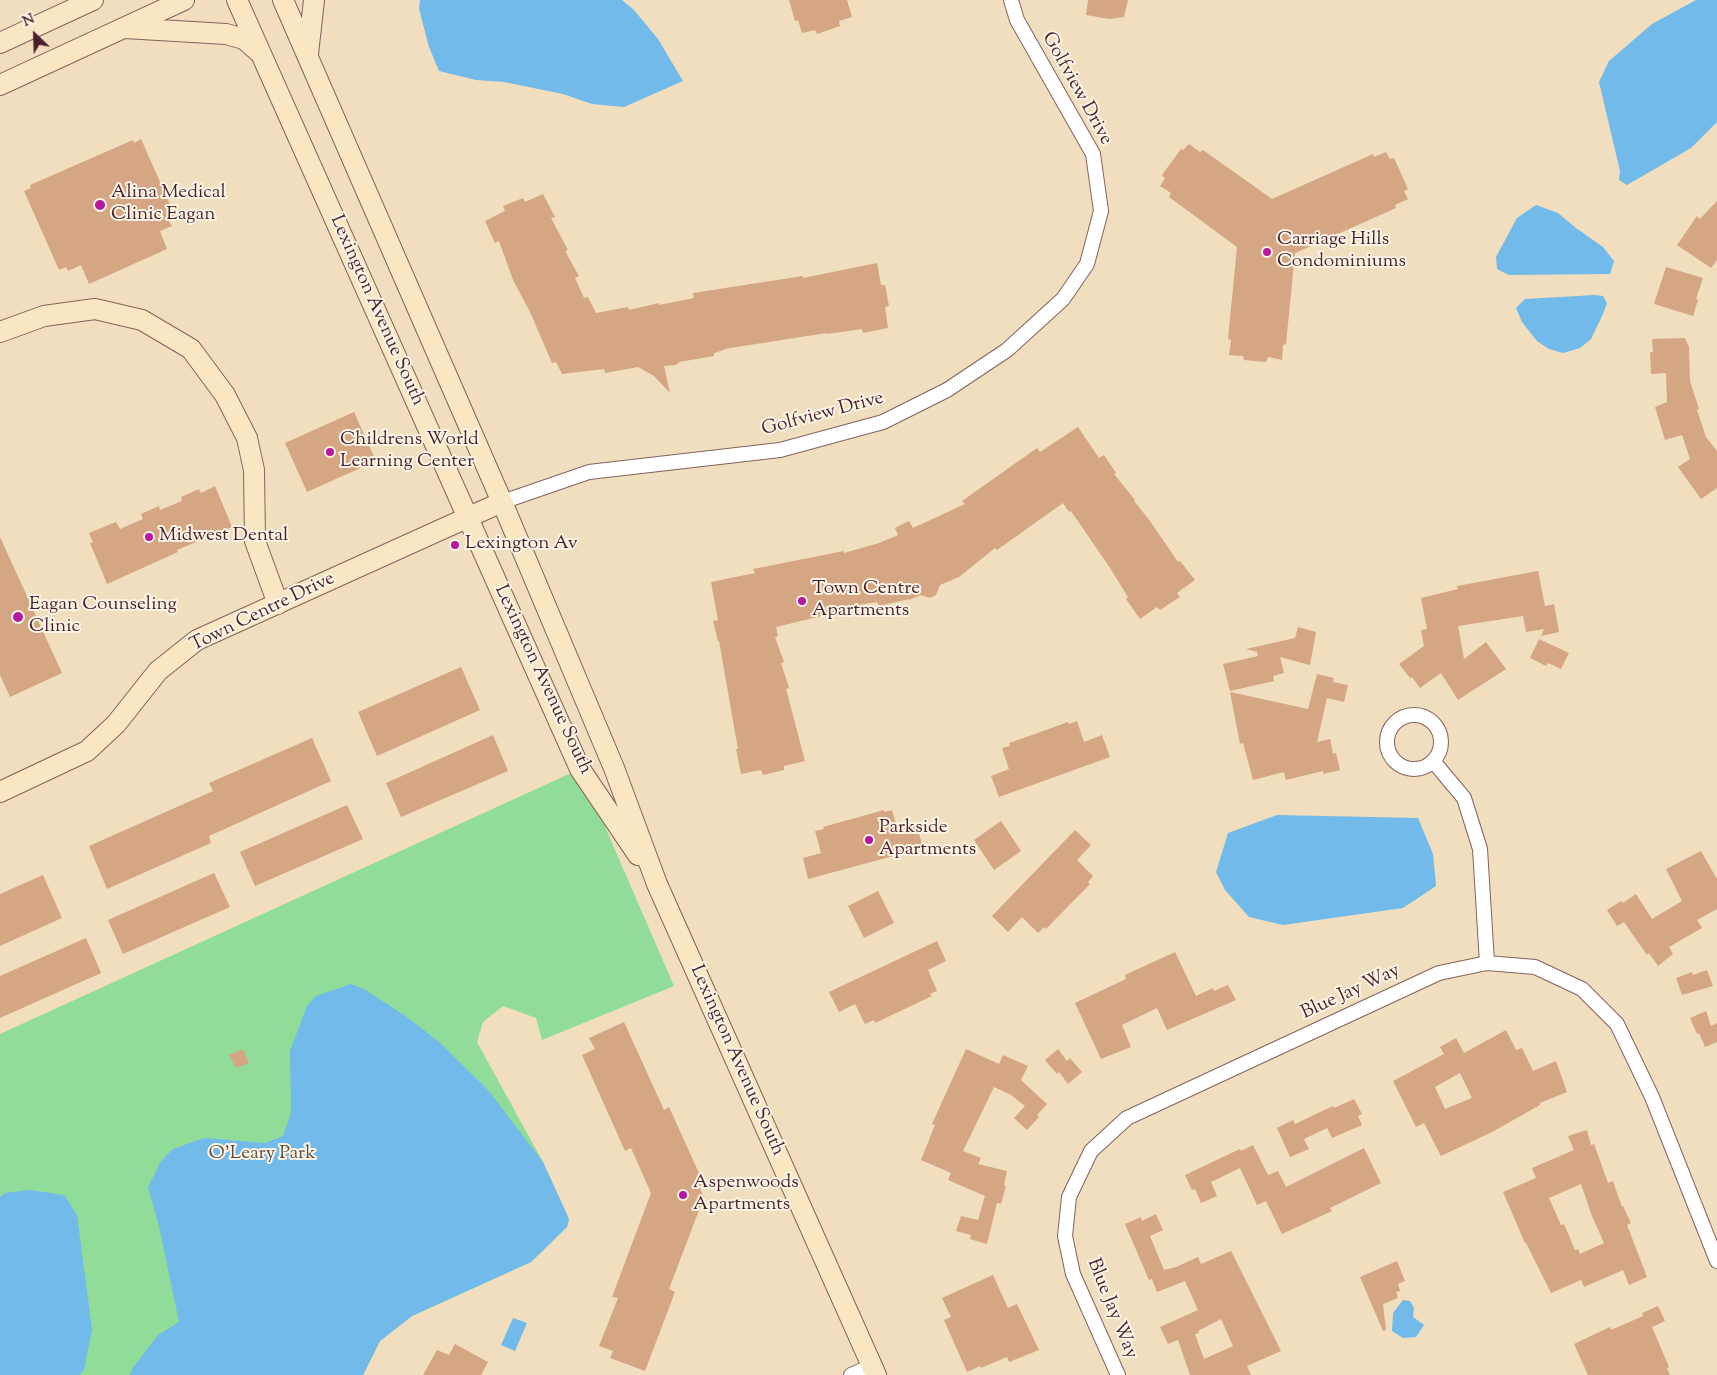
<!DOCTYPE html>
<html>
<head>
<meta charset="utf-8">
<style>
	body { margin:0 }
	#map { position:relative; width:1717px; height:1375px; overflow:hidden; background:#f1debe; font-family:"Sorts Mill Goudy",serif }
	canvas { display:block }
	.north { position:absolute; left:10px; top:10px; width:50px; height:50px; -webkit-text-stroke:4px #fcf5e5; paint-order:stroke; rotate:336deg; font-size:14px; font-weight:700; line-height:20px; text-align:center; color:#4a1f2b }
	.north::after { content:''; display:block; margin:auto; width:18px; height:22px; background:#4a1f2b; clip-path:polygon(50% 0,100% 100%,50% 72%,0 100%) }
</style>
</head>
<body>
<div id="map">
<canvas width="1717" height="1375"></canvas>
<div class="north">N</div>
</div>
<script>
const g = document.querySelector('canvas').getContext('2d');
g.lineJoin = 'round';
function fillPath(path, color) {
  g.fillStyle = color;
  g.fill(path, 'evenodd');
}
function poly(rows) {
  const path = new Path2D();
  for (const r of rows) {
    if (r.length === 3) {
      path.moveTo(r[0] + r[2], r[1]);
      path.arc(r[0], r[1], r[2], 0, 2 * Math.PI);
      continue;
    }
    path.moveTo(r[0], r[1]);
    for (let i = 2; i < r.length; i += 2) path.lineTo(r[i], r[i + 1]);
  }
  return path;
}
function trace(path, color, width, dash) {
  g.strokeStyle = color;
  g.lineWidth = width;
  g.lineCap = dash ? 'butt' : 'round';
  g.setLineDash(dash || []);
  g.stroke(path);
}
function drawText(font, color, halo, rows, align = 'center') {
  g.font = font + ' "Sorts Mill Goudy",serif';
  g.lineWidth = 4;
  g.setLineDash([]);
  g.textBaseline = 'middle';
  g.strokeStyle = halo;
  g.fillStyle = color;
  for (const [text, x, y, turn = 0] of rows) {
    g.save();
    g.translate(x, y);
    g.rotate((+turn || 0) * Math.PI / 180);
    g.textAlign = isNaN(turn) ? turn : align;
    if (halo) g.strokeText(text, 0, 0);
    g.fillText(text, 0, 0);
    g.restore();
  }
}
fillPath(poly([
	[580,769,674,986,542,1040,536,1018,503,1006,483,1022,477,1042,543,1162,569,1219,567,1227,531,1262,412,1316,380,1341,363,1375,0,1375,0,1034]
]), '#90dc98');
fillPath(poly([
	[420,0,622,0,634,10,658,39,683,81,624,107,592,104,563,94,504,82,476,80,439,71,429,47,419,9],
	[1696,0,1717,0,1717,122,1691,148,1627,185,1619,180,1620,171,1599,82,1609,61,1652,24],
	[1536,205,1558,213,1576,228,1603,247,1614,261,1610,274,1509,275,1497,269,1496,257,1517,218],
	[1595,295,1603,296,1607,303,1603,314,1591,339,1580,348,1563,353,1549,349,1537,341,1522,322,1516,308,1525,299],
	[1277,815,1418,818,1433,854,1436,886,1403,908,1283,925,1249,917,1225,890,1216,872,1228,833],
	[351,984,364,989,404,1015,438,1041,488,1090,543,1162,569,1219,567,1227,531,1262,412,1316,380,1341,363,1375,130,1375,132,1369,158,1335,179,1322,159,1226,148,1187,161,1161,173,1149,204,1138,265,1143,283,1136,291,1113,290,1051,307,1006,316,996],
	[29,1190,64,1195,77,1215,92,1330,84,1370,79,1375,0,1375,0,1197,5,1193],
	[1403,1300,1410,1301,1414,1308,1413,1317,1424,1325,1416,1337,1403,1338,1392,1331,1393,1313],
	[513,1318,527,1323,515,1351,501,1345]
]), '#71bae9');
fillPath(poly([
	[789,0,847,0,852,17,839,21,840,26,817,34,815,30,802,33,798,20,795,21],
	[1088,0,1128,0,1124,17,1109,19,1086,15],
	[141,139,176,218,169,221,172,226,160,231,167,249,89,284,81,265,68,271,66,267,59,270,24,191,31,188,30,185,133,140,134,143],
	[1189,144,1200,152,1203,150,1272,199,1373,154,1374,157,1386,152,1390,159,1394,158,1408,189,1404,191,1408,199,1395,205,1396,208,1295,253,1286,344,1283,345,1282,360,1268,357,1266,362,1244,360,1243,356,1229,355,1231,340,1228,339,1237,247,1169,197,1171,193,1160,186,1165,178,1162,175,1181,149,1183,150],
	[543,194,555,217,551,218,568,250,565,251,579,276,575,278,584,298,588,297,596,313,628,307,629,310,659,303,659,305,694,298,693,293,803,276,803,278,877,263,881,285,885,285,889,306,885,307,888,328,863,333,862,329,827,334,827,333,724,349,724,350,714,353,714,356,679,362,676,365,664,366,670,393,654,376,638,367,605,373,604,369,562,374,556,362,552,363,530,312,513,280,499,241,495,243,485,221,505,211,503,206,523,198,525,202],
	[1717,201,1717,260,1711,268,1677,245,1697,216,1700,219],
	[1666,267,1703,278,1696,299,1698,300,1693,316,1654,304],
	[1685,338,1689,347,1690,381,1699,409,1697,410,1706,437,1717,451,1717,488,1701,499,1678,467,1690,459,1682,435,1665,440,1655,407,1667,402,1666,373,1651,374,1650,352,1653,352,1652,339],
	[354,412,376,461,307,492,285,443],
	[1078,427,1099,458,1104,455,1116,473,1114,474,1135,500,1134,501,1150,521,1178,562,1180,561,1195,580,1177,593,1180,597,1160,610,1157,607,1140,619,1126,599,1128,597,1110,568,1071,511,1069,512,1063,503,997,550,995,548,959,577,940,585,936,595,930,598,921,595,909,600,909,599,879,606,877,602,853,606,854,610,835,616,834,613,776,627,778,636,775,637,784,662,781,663,789,688,786,689,805,761,784,766,784,770,763,775,761,770,741,774,736,749,738,749,719,641,718,641,713,621,718,620,711,582,755,573,753,569,844,551,844,553,879,543,898,535,895,528,909,521,913,528,965,504,962,501,1037,448,1040,452],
	[215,486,232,527,177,550,178,552,107,584,90,543,93,542,89,533,116,522,120,529,143,519,141,514,159,506,160,510,182,501,181,497,199,489,201,493],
	[0,537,62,673,10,697,0,675],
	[1538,571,1545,606,1554,604,1559,632,1541,636,1544,629,1526,632,1523,616,1458,626,1464,659,1486,642,1506,669,1458,700,1441,673,1420,688,1412,677,1410,678,1399,664,1424,646,1421,630,1427,629,1421,598,1458,589,1457,586],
	[1298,627,1316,632,1310,665,1280,657,1284,673,1273,676,1274,681,1230,691,1223,664,1258,656,1257,652,1246,649,1295,638],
	[1539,639,1569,653,1561,669,1548,663,1546,666,1530,658],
	[461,667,480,710,377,756,358,712],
	[1317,674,1334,678,1333,682,1348,685,1344,702,1327,698,1317,742,1330,739,1333,754,1336,753,1340,770,1323,774,1323,771,1286,780,1284,772,1253,780,1243,743,1240,744,1230,692,1308,709],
	[1077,721,1084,742,1102,735,1110,757,999,797,991,776,1009,769,1002,748,1010,746,1009,743,1032,735,1068,722,1069,724],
	[493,735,508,771,401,817,386,783],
	[312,738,331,781,209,836,211,843,107,889,89,846,213,791,209,783],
	[347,805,363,839,255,886,240,852],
	[884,810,884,812,892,810,898,831,917,826,923,848,808,879,803,858,821,853,815,831,824,829,823,827],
	[1001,821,1021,851,994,870,974,840],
	[1075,830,1091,845,1077,860,1093,876,1088,882,1090,884,1046,929,1044,927,1038,933,1022,917,1008,932,992,916],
	[1701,851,1717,879,1717,909,1697,920,1702,928,1669,947,1673,954,1658,966,1649,953,1647,955,1624,922,1617,926,1607,910,1621,901,1623,903,1636,894,1652,919,1682,901,1666,869],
	[214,873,230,907,123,954,108,920],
	[43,875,62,918,0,946,0,894],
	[878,891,894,923,864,938,848,906],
	[86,938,101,973,0,1018,0,976],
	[937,941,946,961,928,970,937,991,930,994,932,996,875,1023,874,1020,865,1024,855,1004,839,1012,829,992],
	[1175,952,1196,996,1213,988,1214,991,1228,985,1236,1000,1167,1030,1157,1008,1122,1025,1131,1047,1101,1059,1075,1003,1126,979,1125,975],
	[1707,970,1713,986,1682,995,1676,978,1692,972,1693,975],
	[1706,1011,1711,1026,1717,1023,1717,1042,1705,1047,1699,1033,1697,1034,1690,1018],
	[624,1022,664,1110,669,1107,704,1184,699,1186,704,1197,669,1289,675,1292,645,1371,610,1358,613,1351,599,1346,618,1298,612,1297,651,1193,631,1148,625,1151,582,1055,595,1049,589,1038],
	[1506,1030,1516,1050,1522,1048,1533,1071,1556,1061,1567,1092,1540,1103,1540,1105,1492,1132,1441,1156,1424,1123,1416,1127,1393,1081,1444,1054,1440,1047,1456,1038,1464,1053],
	[1460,1073,1472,1098,1445,1109,1435,1087],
	[243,1049,249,1063,236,1068,229,1055],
	[966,1049,999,1064,1003,1055,1028,1066,1021,1080,1047,1104,1037,1115,1039,1117,1027,1130,1014,1118,1025,1106,1011,1095,994,1087,963,1151,981,1158,978,1164,1007,1171,1004,1185,1006,1186,1001,1204,997,1203,987,1244,970,1239,971,1235,956,1231,961,1216,978,1220,985,1196,948,1180,951,1173,921,1160,935,1125,932,1124],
	[1058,1049,1067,1061,1070,1058,1082,1072,1068,1084,1059,1072,1057,1074,1045,1060],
	[1354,1099,1362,1114,1358,1116,1362,1125,1332,1138,1327,1128,1304,1139,1309,1149,1290,1157,1277,1128,1293,1120,1295,1124,1333,1106,1334,1108],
	[1587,1130,1591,1145,1594,1144,1608,1183,1613,1181,1622,1207,1623,1206,1631,1223,1627,1225,1647,1277,1629,1285,1623,1270,1584,1287,1581,1280,1551,1293,1526,1243,1525,1243,1503,1192,1536,1178,1532,1168,1574,1150,1568,1136],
	[1581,1184,1592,1216,1604,1243,1580,1254,1578,1249,1575,1250,1564,1224,1561,1225,1549,1198],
	[1253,1145,1268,1175,1278,1171,1286,1187,1364,1148,1381,1183,1330,1208,1332,1211,1282,1234,1266,1201,1257,1205,1240,1168,1211,1182,1217,1196,1201,1203,1195,1189,1192,1190,1185,1175,1240,1149,1241,1151],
	[1156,1214,1163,1230,1150,1236,1164,1270,1176,1267,1198,1257,1201,1264,1231,1251,1281,1351,1247,1366,1251,1375,1190,1375,1178,1340,1168,1344,1160,1327,1198,1310,1185,1281,1157,1292,1152,1279,1149,1280,1125,1224,1141,1217,1142,1221],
	[1221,1319,1233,1346,1204,1359,1195,1334,1199,1333,1198,1331],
	[1397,1261,1405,1281,1398,1284,1400,1291,1396,1292,1398,1298,1383,1304,1386,1330,1383,1331,1360,1277],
	[993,1275,1008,1308,1017,1304,1039,1350,1009,1362,1007,1357,981,1368,980,1366,967,1372,944,1320,951,1317,942,1298],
	[1658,1306,1665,1321,1652,1327,1669,1367,1667,1368,1670,1375,1588,1375,1574,1344,1610,1327,1611,1330,1643,1316,1642,1313],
	[455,1344,488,1362,481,1375,423,1375,437,1350,449,1355]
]), '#d4a683');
const street = poly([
	[502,502,589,472,780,450,883,422,947,390,1007,350,1063,299,1087,264,1101,211,1093,154,1017,20,1011,0],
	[1414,742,27],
	[1433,761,1464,798,1480,849,1487,963],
	[851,1375,872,1366],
	[1118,1375,1073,1274,1065,1236,1069,1197,1091,1151,1127,1118,1439,973,1487,963,1535,967,1582,989,1617,1024,1652,1097,1717,1261]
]);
const secondary = poly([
	[237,0,580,769,638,855],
	[283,0,502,502,614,768,657,884,876,1375],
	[125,28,226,34,244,39,260,53],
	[0,43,93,0],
	[308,54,314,0],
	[0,85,184,0],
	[0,332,44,316,95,309,142,320,191,349,225,395,247,438,254,470,255,541,278,604],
	[0,792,87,751,116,724,158,671,197,640,502,502]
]);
trace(street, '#84625e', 16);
trace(secondary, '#84625e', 22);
trace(street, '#fff', 14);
trace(secondary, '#f9e7c3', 20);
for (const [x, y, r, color] of [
	[100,205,6,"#b5179e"],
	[1267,252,5,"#b5179e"],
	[330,452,5,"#b5179e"],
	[149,537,5,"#b5179e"],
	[455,545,5,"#b5179e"],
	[802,601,5,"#b5179e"],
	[18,617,6,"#b5179e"],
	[869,840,5,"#b5179e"],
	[683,1195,5,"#b5179e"]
]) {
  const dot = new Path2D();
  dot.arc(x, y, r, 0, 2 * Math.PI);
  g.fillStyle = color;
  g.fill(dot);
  trace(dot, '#fcf5e5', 2);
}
drawText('19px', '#4a1f2b', '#fcf5e5', [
	["Golfview Drive",1076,89,61],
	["Lexington Avenue South",376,311,66],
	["Golfview Drive",823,415,-15],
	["Town Centre Drive",263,613,-26],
	["Lexington Avenue South",542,680,65],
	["Blue Jay Way",1351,993,-25],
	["Lexington Avenue South",736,1061,66],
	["Blue Jay Way",1111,1309,68]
]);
drawText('19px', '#4a1f2b', '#fcf5e5', [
	["Alina Medical",111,194],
	["Clinic Eagan",111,216],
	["Carriage Hills",1277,241],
	["Condominiums",1277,263],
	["Childrens World",340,441],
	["Learning Center",340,463],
	["Midwest Dental",159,537],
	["Lexington Av",465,545],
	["Town Centre",812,590],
	["Apartments",812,612],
	["Eagan Counseling",29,606],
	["Clinic",29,628],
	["Parkside",879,829],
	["Apartments",879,851],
	["Aspenwoods",693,1184],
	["Apartments",693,1206]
], 'left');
drawText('19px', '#5c4e46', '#fcf5e5', [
	["O'Leary Park",262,1155]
]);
</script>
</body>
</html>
